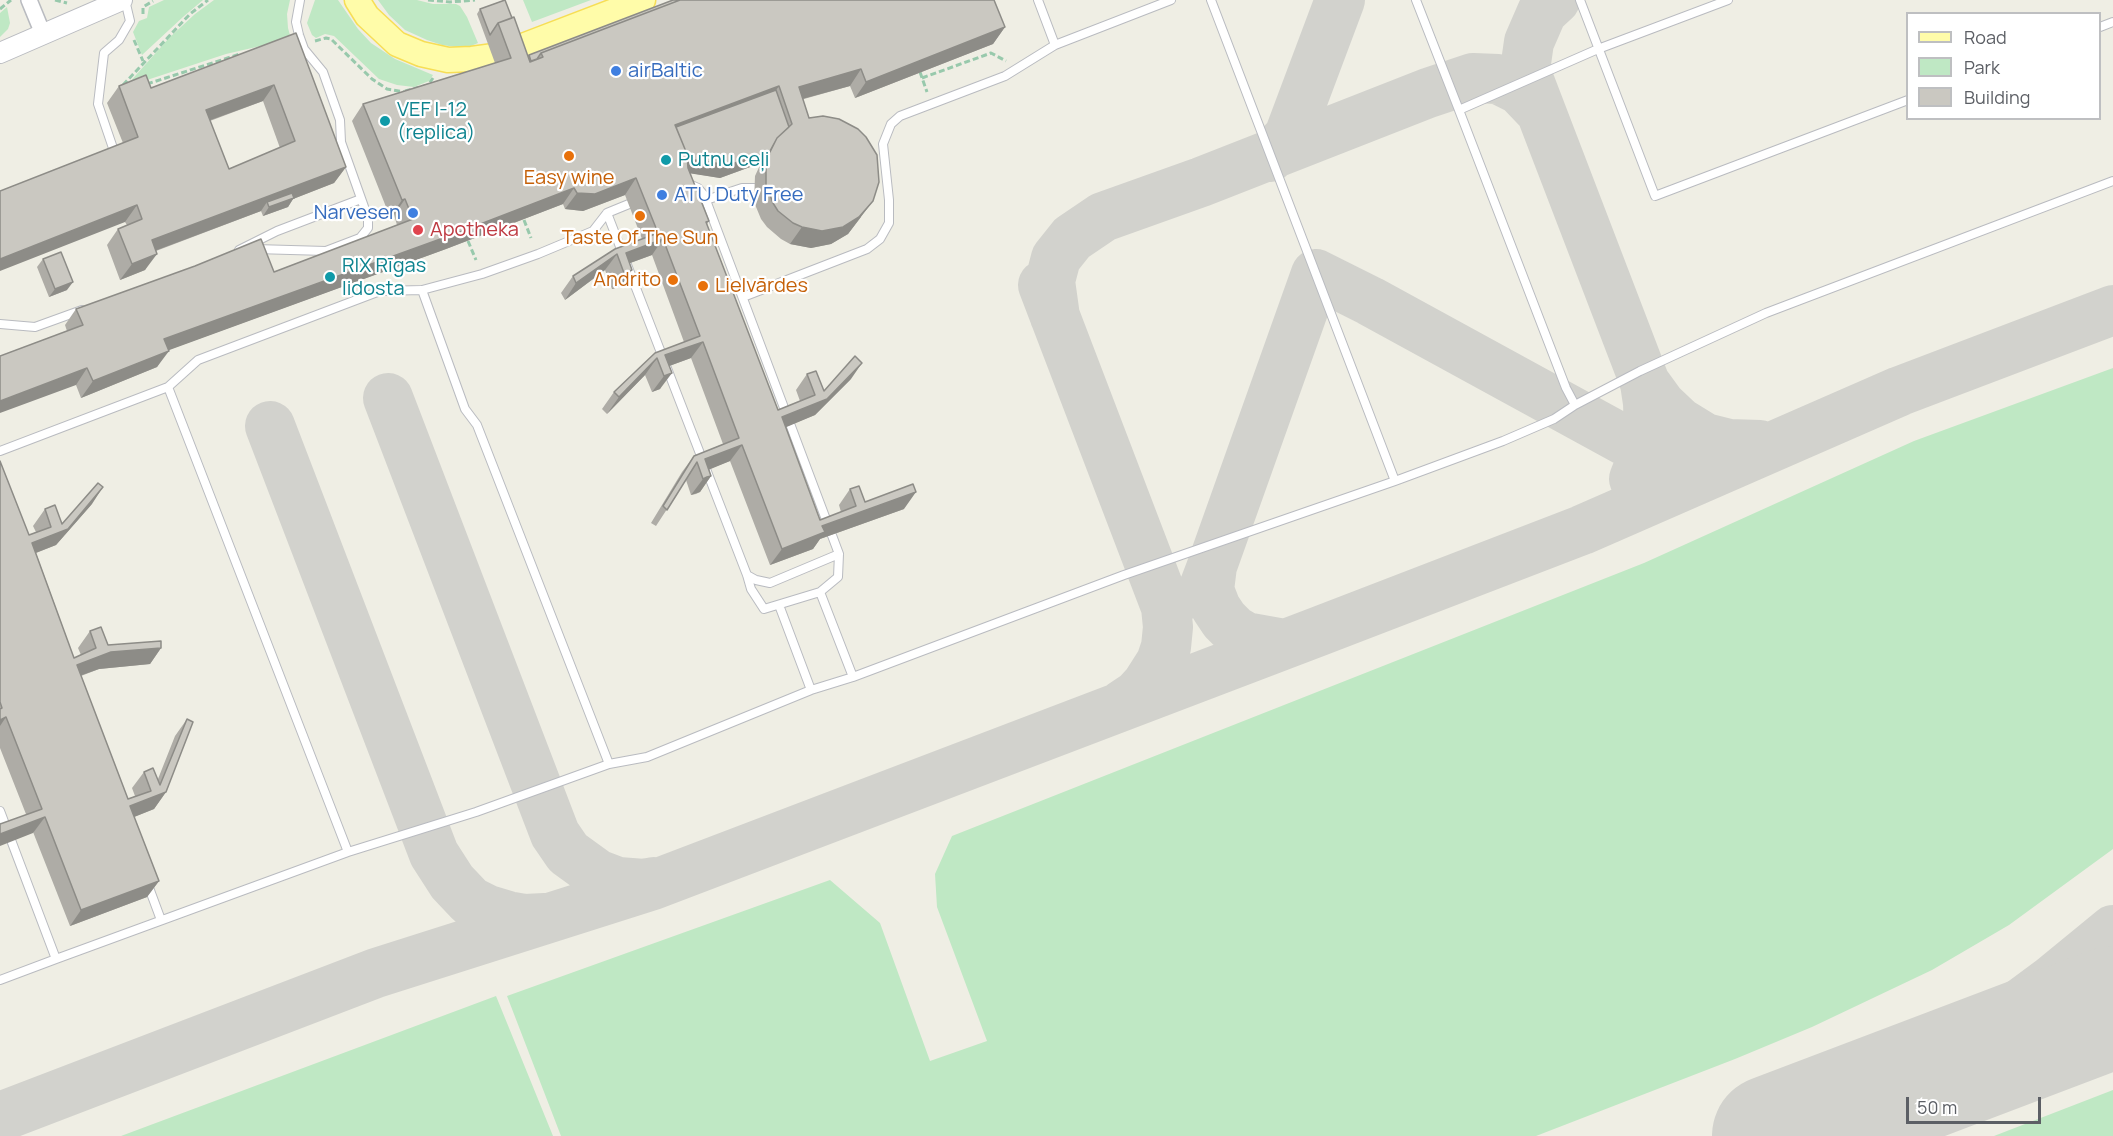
<!DOCTYPE html>
<html>
<head>
<meta charset="utf-8">
<style>
	body { margin:0 }
	#map { position:relative; width:2113px; height:1136px; overflow:hidden; background:#efeee4; font-family:Manrope,sans-serif }
	canvas { display:block }
	.legend { position:absolute; left:1906px; top:12px; width:195px; height:108px; box-sizing:border-box; background:#fff; border:2px solid #bebfc1; margin:0; padding:8px 10px; list-style:none; font-size:18px; color:#5c5f65 }
	.legend li { display:flex; align-items:center; gap:12px; height:30px }
	.legend b { width:30px; border:2px solid #bebfc1 }
	.scale { position:absolute; left:1906px; top:1097px; width:135px; height:27px; box-sizing:border-box; border:3px solid #5c5f65; border-top:0; padding-left:8px; font-size:18px; line-height:21px; white-space:nowrap; color:#5c5f65; -webkit-text-stroke:4px #fff; paint-order:stroke }
</style>
</head>
<body>
<div id="map">
<canvas width="2113" height="1136"></canvas>
<ul class="legend">
<li><b style="height:8px;background:#fffca9"></b>Road</li>
<li><b style="height:16px;background:#bfe8c4"></b>Park</li>
<li><b style="height:16px;background:#cac8c1"></b>Building</li>
</ul>
<div class="scale">50 m</div>
</div>
<script>
const g = document.querySelector('canvas').getContext('2d');
g.lineJoin = 'round';
function fillPath(path, color) {
  g.fillStyle = color;
  g.fill(path, 'evenodd');
}
function poly(rows) {
  const path = new Path2D();
  for (const r of rows) {
    path.moveTo(r[0], r[1]);
    for (let i = 2; i < r.length; i += 2) path.lineTo(r[i], r[i + 1]);
  }
  return path;
}
function trace(path, color, width, dash) {
  g.strokeStyle = color;
  g.lineWidth = width;
  g.lineCap = dash ? 'butt' : 'round';
  g.setLineDash(dash || []);
  g.stroke(path);
}
function drawText(font, color, halo, rows, align = 'center') {
  g.font = font + ' Manrope,sans-serif';
  g.lineWidth = 4.5;
  g.setLineDash([]);
  g.textBaseline = 'middle';
  g.strokeStyle = halo;
  g.fillStyle = color;
  for (const [text, x, y, turn = 0] of rows) {
    g.save();
    g.translate(x, y);
    g.rotate((+turn || 0) * Math.PI / 180);
    g.textAlign = isNaN(turn) ? turn : align;
    if (halo) g.strokeText(text, 0, 0);
    g.fillText(text, 0, 0);
    g.restore();
  }
}
fillPath(poly([
	[164,0,203,0,183,17,142,55,133,32,139,21,147,18,149,7],
	[214,0,290,0,287,14,288,28,291,39,226,54,147,80,128,84,169,38,195,14],
	[315,0,338,0,358,29,371,43,395,59,433,75,429,81,414,87,397,85,379,79,334,36,325,34,316,38,312,35,307,23],
	[378,0,417,0,433,4,456,4,460,6,467,17,478,43,471,46,456,47,442,45,427,40,405,30,389,15],
	[523,0,591,0,532,22],
	[7,7,10,23,8,29,0,37,0,13],
	[2113,368,2113,849,2009,925,1932,970,1812,1027,1735,1059,1536,1136,561,1136,507,996,830,880,880,923,930,1061,987,1041,937,907,935,874,952,836,1644,563,1914,441],
	[496,996,553,1136,121,1136],
	[2113,1090,2113,1136,1994,1136]
]), '#bfe8c4');
trace(poly([
	[1555,0,1542,12,1529,42,1525,70,1645,383,1648,403,1649,436,1645,451,1634,479],
	[1270,157,1289,136,1340,0],
	[1043,285,1166,607,1168,627,1166,647,1161,662,1147,684,1137,695,1122,705],
	[1055,317,1050,281,1056,258,1072,238,1103,217,1201,182,1428,93,1473,78,1498,79,1520,90,1541,112],
	[1645,383,1661,405,1679,422,1705,438,1729,444,1760,445],
	[388,398,555,834,568,853,597,874,618,882,644,884,654,882],
	[270,426,434,854,452,882,470,901,488,910,508,916,525,919,545,918],
	[1212,566,1316,274,1370,301,1657,458,1693,466,1724,464],
	[1201,595,1212,566,1209,590,1216,608,1224,620,1234,630,1246,637,1285,644],
	[1913,1083,2052,980,2113,930],
	[0,1117,376,973,653,885,1317,632,1582,530,1900,391,2113,310]
]), '#d2d2cd', 50);
trace(poly([
	[1773,1136,2113,1007]
]), '#d2d2cd', 122);
const service = poly([
	[1038,0,1055,45],
	[1211,0,1395,481],
	[1416,0,1459,110,1598,49,1728,0],
	[1580,0,1655,196,1908,100],
	[2100,27,2113,22],
	[1459,110,1566,388,1575,405,1640,371,1766,313,2113,181],
	[115,154,98,104,104,53,119,40,130,21,125,0],
	[706,200,742,188,754,188],
	[607,213,747,575,751,589,764,609,820,592,838,577,839,554,704,195,698,188,687,183],
	[255,249,326,251,360,238,368,228,368,218,341,142,340,120,323,72,304,49,299,35,296,22,300,0],
	[239,250,277,231,361,199],
	[422,290,465,409,477,425,609,764],
	[743,297,867,249,880,239,889,223,889,200,883,144,891,124,900,116,1005,76,1055,45,1171,0],
	[0,324,35,327,82,310],
	[168,387,348,852],
	[0,451,168,387,198,360,380,291,422,290,482,274,538,254,593,231,607,213,629,204],
	[747,575,756,580,770,583,839,554],
	[820,592,853,677],
	[779,605,811,690],
	[0,811,56,959,348,852,476,812,609,764,647,757,811,690,853,677,1124,575,1395,481,1503,441,1554,419,1575,405],
	[148,885,161,920],
	[0,980,56,959]
]);
const minor = poly([
	[29,0,43,34]
]);
const tertiary = poly([
	[0,53,122,0]
]);
const primary = poly([
	[357,0,367,16,397,44,421,54,448,60,472,59,494,56,520,47,643,0]
]);
trace(service, '#b9bbc0', 10);
trace(minor, '#b9bbc0', 18);
trace(tertiary, '#b9bbc0', 22);
trace(primary, '#f7de55', 27);
trace(poly([
	[55,0,67,3],
	[428,0,450,2,475,0],
	[0,9,11,0],
	[143,14,143,7,153,1],
	[134,40,143,61],
	[315,41,326,38,331,39,372,79,387,89,404,92],
	[920,72,927,92],
	[922,78,991,53,1006,61],
	[147,84,240,54],
	[123,85,190,14,208,0],
	[405,91,428,85,433,78],
	[524,220,531,238],
	[468,241,476,260]
]), '#98c9ac', 3, [6, 3]);
trace(service, '#fff', 8);
trace(minor, '#fff', 15);
trace(tertiary, '#fff', 20);
trace(primary, '#fffca9', 24);
fillPath(poly([
	[504,0,528,56,673,0,1005,27,993,44,855,98,850,86,804,99,803,100,809,118,861,217,848,234,831,244,811,248,790,244,781,239,767,227,761,219,754,202,755,176,761,163,720,178,690,173,709,221,707,224,778,410,800,401,796,390,807,374,824,391,851,379,815,415,785,427,820,520,841,512,839,505,850,489,865,502,904,509,820,539,813,549,770,565,730,461,709,469,711,476,700,492,696,494,691,495,686,480,656,526,651,523,682,472,694,456,723,444,691,358,669,366,660,389,652,392,645,375,607,414,602,409,614,392,655,353,684,342,652,255,630,263,621,286,612,289,605,270,565,300,561,293,573,276,642,239,625,195,583,211,565,209,563,204,446,249,168,350,157,367,81,398,76,385,67,331,65,325,76,309,274,272,397,225,394,215,390,217,352,121,363,104,495,63,477,14,480,9],
	[296,33,346,167,334,183,293,199,288,207,263,216,261,211,156,251,145,270,120,280,107,245,118,229,127,225,125,222,123,143,107,103,119,86,151,88],
	[263,101,280,148,229,169,210,121],
	[43,259,67,290,49,297,37,267],
	[0,461,29,535,36,532,33,526,45,509,62,524,92,504,56,545,36,553,74,658,81,655,78,648,90,631,108,645,161,648,150,664,99,669,81,676,128,799,135,796,132,788,144,772,158,779,175,736,187,719,166,792,154,809,134,817,159,881,147,897,70,926,0,748]
]), '#aeaca6');
fillPath(poly([
	[1005,27,993,44,855,98,866,82],
	[861,69,850,86,791,102,799,87],
	[274,85,263,101,194,126,206,110],
	[779,86,767,103,676,137,675,125],
	[770,151,761,163,720,178,675,171,684,158],
	[346,167,334,183,293,199,288,207,263,216,269,207,267,202,261,211,141,256,152,240],
	[636,178,625,195,583,211,565,209,577,193],
	[574,188,563,204,446,249,153,356,164,339],
	[405,199,394,215,390,217,402,200],
	[873,201,848,234,831,244,811,248,790,244,802,227],
	[137,205,125,222,0,271,0,259],
	[663,239,652,255,622,266,626,253],
	[157,254,145,270,120,280,132,264],
	[617,254,605,270,565,300,576,283],
	[632,270,621,286,612,289,624,273],
	[73,282,67,290,49,297,55,289],
	[703,342,691,358,661,369,665,355],
	[169,351,157,367,81,398,93,381],
	[657,358,645,375,607,414,619,397],
	[862,363,851,379,815,415,770,434,782,417,827,399],
	[87,368,76,385,0,413,0,401],
	[672,373,660,389,652,392,664,376],
	[742,445,730,461,701,473,705,459],
	[711,476,700,492,691,495,703,479],
	[103,487,92,504,56,545,20,559,32,543,68,529],
	[916,492,904,509,820,539,813,549,770,565,782,549,822,526],
	[161,648,150,664,99,669,65,681,77,665,111,652],
	[6,717,0,726,0,720],
	[166,792,154,809,119,823,130,806],
	[45,817,33,833,0,846,0,834],
	[159,881,147,897,70,926,81,910]
]), '#8d8c87');
const building = poly([
	[505,0,512,18,498,23,490,35,480,9,505,0],
	[673,0,680,0,541,53,537,59,531,61,529,55,673,0],
	[680,0,994,0,1005,27,866,82,861,69,799,87,809,118,823,116,839,119,858,129,866,137,877,155,879,182,873,201,859,217,843,227,822,231,802,227,793,223,778,211,773,203,766,185,766,160,777,138,792,124,779,86,675,125,687,154,688,168,709,221,706,222,778,410,815,395,807,374,816,371,824,391,855,356,862,363,827,399,782,417,820,520,856,506,850,489,859,486,865,502,913,484,916,492,822,526,825,532,782,549,742,445,705,459,711,476,707,477,703,479,697,462,667,510,663,506,694,456,739,438,703,342,665,355,672,373,664,376,657,358,619,397,614,392,655,353,700,336,663,239,626,253,632,270,624,273,617,254,576,283,573,276,615,249,658,233,636,178,595,194,577,193,574,188,457,233,164,339,169,351,93,381,87,368,0,401,0,356,83,325,76,309,195,266,261,239,274,272,413,219,405,199,402,200,363,104,511,58,498,23,514,17,530,62,543,57,541,53,680,0],
	[296,33,346,167,152,240,157,254,132,264,118,229,142,219,137,205,0,259,0,191,138,137,119,86,146,75,151,88,296,33],
	[274,85,295,141,229,169,206,110,274,85],
	[776,90,789,127,777,138,770,151,729,165,687,159,687,154,676,127,776,90],
	[292,193,294,198,269,207,267,202,292,193],
	[61,252,73,282,55,289,43,259,61,252],
	[0,461,29,535,51,527,45,509,55,505,62,524,98,483,103,487,68,529,32,543,74,658,96,648,90,631,101,627,108,645,161,641,161,648,111,652,77,665,128,799,151,791,144,772,153,768,160,785,187,719,193,722,166,792,130,806,159,881,81,910,45,817,0,834,0,824,42,809,6,717,0,720,0,709,2,708,0,702,0,461]
]);
fillPath(building, '#cac8c1');
trace(building, '#8d8c87', 1.5);
for (const [x, y, r, color] of [
	[616,71,6,"#3f7fe0"],
	[385,121,6,"#0f9aa8"],
	[569,156,6,"#e8710a"],
	[666,160,6,"#0f9aa8"],
	[662,195,6,"#3f7fe0"],
	[413,213,6,"#3f7fe0"],
	[640,216,6,"#e8710a"],
	[418,230,6,"#e0444e"],
	[330,277,6,"#0f9aa8"],
	[673,280,6,"#e8710a"],
	[703,286,6,"#e8710a"]
]) {
  const dot = new Path2D();
  dot.arc(x, y, r, 0, 2 * Math.PI);
  g.fillStyle = color;
  g.fill(dot);
  trace(dot, '#fff', 2);
}
drawText('20px', '#366cbe', '#fff', [
	["airBaltic",628,71],
	["ATU Duty Free",674,195],
	["Narvesen",401,213,"right"]
], 'left');
drawText('20px', '#0d838f', '#fff', [
	["VEF I-12",397,110],
	["(replica)",397,133],
	["Putnu ceļi",678,160],
	["RIX Rīgas",342,266],
	["lidosta",342,289]
], 'left');
drawText('20px', '#c56008', '#fff', [
	["Easy wine",569,178],
	["Taste Of The Sun",640,238],
	["Andrito",661,280,"right"],
	["Lielvārdes",715,286,"left"]
]);
drawText('20px', '#be3a42', '#fff', [
	["Apotheka",430,230]
], 'left');
</script>
</body>
</html>
